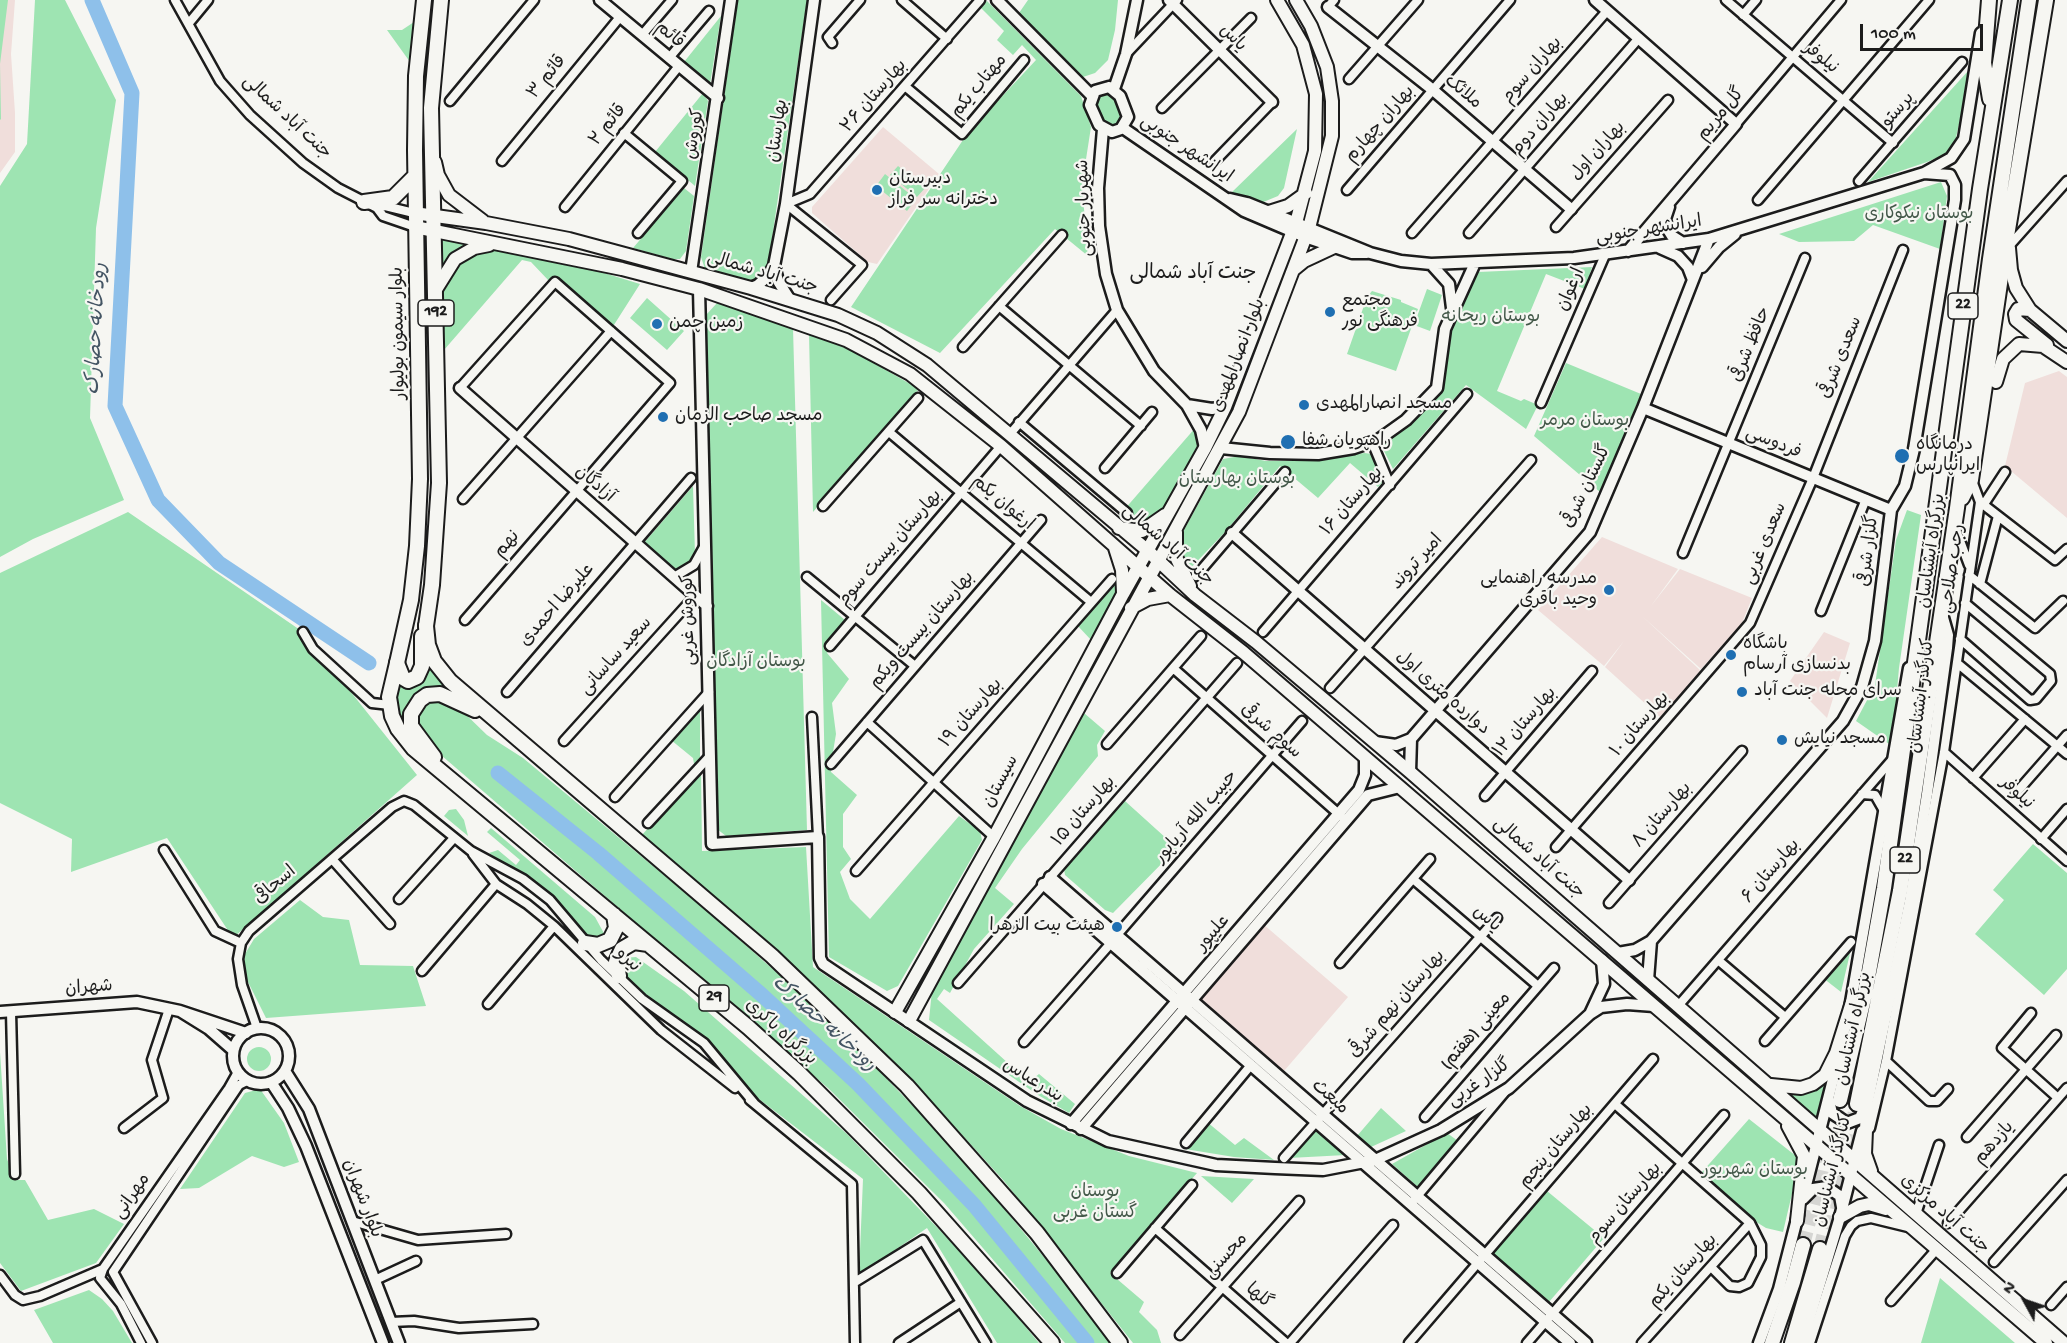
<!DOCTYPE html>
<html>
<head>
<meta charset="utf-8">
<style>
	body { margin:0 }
	#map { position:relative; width:2067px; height:1343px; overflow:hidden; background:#f6f6f2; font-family:"Gochi Hand",sans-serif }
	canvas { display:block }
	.north { position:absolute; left:1995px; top:1271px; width:60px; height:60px; -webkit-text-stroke:4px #f6f6f2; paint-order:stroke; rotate:310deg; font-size:16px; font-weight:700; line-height:24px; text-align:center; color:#1c1c1c }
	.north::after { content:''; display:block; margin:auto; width:21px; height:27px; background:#1c1c1c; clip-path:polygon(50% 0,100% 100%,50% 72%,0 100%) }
	.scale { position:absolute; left:1860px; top:24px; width:123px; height:27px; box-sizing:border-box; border:3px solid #1c1c1c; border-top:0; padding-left:8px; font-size:18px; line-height:21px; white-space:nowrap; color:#1c1c1c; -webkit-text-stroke:4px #f6f6f2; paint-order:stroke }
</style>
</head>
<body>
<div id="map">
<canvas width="2067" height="1343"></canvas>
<div class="north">N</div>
<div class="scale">100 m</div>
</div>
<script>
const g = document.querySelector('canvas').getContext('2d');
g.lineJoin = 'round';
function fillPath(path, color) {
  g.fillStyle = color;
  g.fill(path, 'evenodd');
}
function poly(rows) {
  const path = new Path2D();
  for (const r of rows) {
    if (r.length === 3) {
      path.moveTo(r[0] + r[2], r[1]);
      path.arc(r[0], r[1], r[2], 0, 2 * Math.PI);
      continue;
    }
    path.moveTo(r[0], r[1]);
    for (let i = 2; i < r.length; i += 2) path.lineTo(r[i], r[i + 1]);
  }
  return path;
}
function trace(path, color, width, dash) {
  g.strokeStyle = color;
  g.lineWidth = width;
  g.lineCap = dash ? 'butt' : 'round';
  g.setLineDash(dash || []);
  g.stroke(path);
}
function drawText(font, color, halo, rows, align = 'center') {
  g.font = font + ' "Gochi Hand","Playpen Sans Arabic",sans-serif';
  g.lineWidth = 4.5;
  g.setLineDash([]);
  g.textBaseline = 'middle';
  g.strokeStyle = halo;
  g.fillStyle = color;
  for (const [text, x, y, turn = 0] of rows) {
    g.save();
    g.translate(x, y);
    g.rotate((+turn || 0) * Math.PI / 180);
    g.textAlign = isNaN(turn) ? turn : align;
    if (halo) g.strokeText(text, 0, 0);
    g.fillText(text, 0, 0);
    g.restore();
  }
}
fillPath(poly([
	[0,0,15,0,11,54,15,113,15,152,0,173],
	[883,127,939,174,877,264,868,262,812,213,812,207],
	[2059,371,2067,377,2067,518,2005,466,2025,383],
	[1602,537,1678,569,1651,606,1680,569,1752,598,1742,623,1701,669,1642,616,1701,671,1660,717,1605,667,1624,641,1604,666,1538,610],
	[1824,632,1850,643,1827,718,1790,681],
	[1263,924,1348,997,1284,1071,1199,997]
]), '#f0dedb');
fillPath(poly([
	[0,0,8,0,0,64,1,120,0,119],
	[35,0,65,0,116,100,96,228,90,418,124,500,33,539,0,557,0,186,27,144],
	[738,0,807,0,768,266,758,283,748,284,705,269,701,257],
	[1028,0,1118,0,1115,30,1108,60,1095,73,1080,78,1019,13],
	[987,1,1081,96,1091,127,1082,185,1088,256,1055,229,940,353,851,307,967,134,1036,60,1022,45,1013,55,997,40,1004,31,981,8],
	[721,16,710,84,684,62],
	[414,22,412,39,410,62,387,30,402,30],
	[1968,71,1963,107,1954,146,1946,154,1927,162,1868,182],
	[1111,90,1125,118,1114,129,1103,124,1094,104,1095,96],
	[703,93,708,101,695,186,655,152],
	[1297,129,1284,188,1278,196,1256,205,1232,192],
	[898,166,925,188,917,197,890,175],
	[885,174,916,199,907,211,876,186],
	[1941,182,1947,196,1940,249,1873,225,1854,241,1799,242,1779,234],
	[684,188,694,196,686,251,680,259,672,259,633,248],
	[439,238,480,243,440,276],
	[491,249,588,268,640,284,612,328,554,276,549,281,531,262,522,260,444,350,441,292,450,270,474,252],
	[1592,267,1585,289,1546,274,1497,391,1521,401,1524,399,1538,405,1526,429,1466,385,1393,469,1382,447,1439,395,1443,385,1448,341,1454,322,1478,272],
	[1427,289,1442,295,1430,331,1414,325],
	[1372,291,1401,300,1401,302,1418,309,1396,371,1347,354,1367,297],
	[647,298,684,331,667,350,630,318],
	[717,303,793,328,807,830,726,836,717,829,714,705,708,653,713,645,706,315],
	[809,334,851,350,919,389,813,512],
	[1566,363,1641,394,1600,492,1534,436],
	[1196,427,1200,441,1160,516,1148,525,1124,523,1117,518],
	[1365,453,1371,454,1377,463,1383,482,1378,487,1350,463,1318,498,1280,466,1226,531,1186,573,1178,552,1179,539,1223,459,1240,456,1266,461,1294,461],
	[693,486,695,554,679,574,672,571,643,544],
	[1907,510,1921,515,1899,668,1892,746,1856,721,1875,685,1896,540],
	[128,512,303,632,417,775,233,938,167,838,71,872,72,839,0,803,0,573],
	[1120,574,1121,588,1092,641,1077,625],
	[821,600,845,620,827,653,849,679,832,703,836,734,831,764,831,772,857,795,843,814,843,847,851,859,840,872,850,899,870,919,959,816,980,831,982,840,898,986,887,991,829,957],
	[427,662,445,689,418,695,410,703,405,717,408,729,403,730,394,700,398,685,411,688,418,686,424,678],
	[428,697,455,704,487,735,523,758,713,916,832,1022,960,1155,1071,1290,1110,1343,1065,1343,944,1203,828,1088,427,743,413,717],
	[700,708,700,763,694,764,693,758,671,740],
	[1084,713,1105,731,1097,745,1098,756,1022,849,995,888,1014,904,974,949,950,993,944,989,937,999,1029,1082,1039,1074,1075,1104,1069,1113,1038,1095,929,1020,932,990],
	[701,768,702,851,806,847,813,967,1020,1106,1061,1129,1129,1156,1197,1173,1110,1273,1144,1302,1139,1312,1157,1330,1161,1343,1133,1343,1004,1181,912,1080,777,950,642,835],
	[1125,801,1177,848,1113,913,1105,910,1065,875,1064,869],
	[456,809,464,820,468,836,444,816,449,810],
	[491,828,595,917,606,937,598,940,588,938,550,894,489,853,498,850,516,865,520,860,487,832],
	[2033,844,2067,873,2067,969,2044,995,1975,934,2004,900,1993,890],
	[300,900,323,917,349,920,360,965,413,966,426,1006,266,1018,239,964,254,939],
	[1849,946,1851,949,1841,992,1823,978],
	[636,957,684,991,847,1134,980,1272,1039,1343,997,1343,927,1228,859,1275,863,1179,755,1096,728,1070,706,1042,647,998,621,970,623,958],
	[259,1059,12],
	[0,1052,7,1159,15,1180,25,1180,48,1220,94,1209,124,1224,96,1263,21,1291,0,1263],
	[1831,1070,1819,1122,1783,1092],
	[260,1089,284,1123,299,1162,284,1167,252,1156,199,1188,180,1189,245,1093],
	[1381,1108,1406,1131,1371,1147,1357,1136],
	[1749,1119,1796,1156,1799,1164,1783,1232,1766,1228,1753,1220,1702,1172],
	[1207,1122,1235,1145,1244,1138,1274,1160,1234,1157,1185,1149],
	[1313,1128,1346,1155,1289,1158],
	[1447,1133,1458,1141,1419,1188,1392,1164],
	[1201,1176,1254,1179,1232,1203],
	[1547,1191,1604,1238,1549,1302,1492,1254],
	[1940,1278,2015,1343,1921,1343],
	[89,1290,102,1299,113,1311,132,1343,53,1343,34,1310]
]), '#9ee4b2');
trace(poly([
	[92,0,132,93,115,406,158,500,219,563,369,663],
	[498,773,598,853,763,996,858,1084,974,1205,1087,1343]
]), '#8ec0ea', 15);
trace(poly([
	[1803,1245,1840,1100],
	[1820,1249,1857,1104]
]), '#d5d5d2', 14, [14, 7]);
const minor = poly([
	[175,0,220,81,250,115,303,163,338,188,377,208,383,216,415,227],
	[902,0,947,39],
	[1726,0,1893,143],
	[1328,7,1334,0],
	[1743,15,1756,0],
	[189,23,208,0],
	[642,35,672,0],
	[832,43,828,37,860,0],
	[1126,54,1177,0],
	[669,58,709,11],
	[1349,79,1418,0],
	[906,87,962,134,1024,60],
	[450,101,534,0],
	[1162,108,1251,18],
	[1736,124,1841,0],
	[624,133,682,181,638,233],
	[502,161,620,17],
	[1214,162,1272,102],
	[1859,181,1962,62],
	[1347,190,1510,0],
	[1758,200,1929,0],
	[565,207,679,66],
	[377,208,385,206,414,213],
	[1556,227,1668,100],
	[1412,233,1607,11],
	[1469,233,1639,38],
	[2009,246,2067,181],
	[831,300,862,265,786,204,810,194,980,0],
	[999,306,1141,426],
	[963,347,1062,235],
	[460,388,555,282,670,383,465,620],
	[1541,403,1605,255],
	[1019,422,1127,513],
	[889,432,1091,602],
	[1010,434,1117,310],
	[1372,442,1390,485],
	[1105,468,1152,412],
	[463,499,611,331],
	[1980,502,2055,560,2067,549],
	[1984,504,2005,472],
	[823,506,918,398],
	[1956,530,1969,565],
	[1683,553,1805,258],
	[1969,575,2035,628,2063,601],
	[1196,576,1285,472],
	[674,577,694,565,704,547],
	[807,577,915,666],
	[1980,584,1998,516],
	[1821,611,1866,499],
	[303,632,313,649,372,703,390,705],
	[1263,632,1467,394],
	[1960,639,2030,700,2036,699,2051,681,2050,674,1965,603],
	[830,646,1001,446],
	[1957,663,2067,754],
	[1173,668,1341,816],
	[1330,688,1531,460],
	[507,692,691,478],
	[812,717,818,837],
	[867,722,994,837],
	[564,741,695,596],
	[1107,744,1201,636],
	[1944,752,2067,861],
	[831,764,1041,520],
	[1973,778,2025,719],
	[2016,793,2067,735],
	[1862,794,1875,795,1883,809],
	[1485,796,1592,671],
	[615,797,709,692],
	[648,823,710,756],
	[2041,839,2067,809],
	[1556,847,1750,623,1813,478,1903,250],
	[164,850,215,931,241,943],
	[473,854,496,884,527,904,554,926,661,1030,735,1088],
	[332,859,390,924],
	[856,871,1112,579],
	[1413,879,1538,986],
	[399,899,454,838],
	[1609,903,1742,751],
	[1117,935,1302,721],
	[1718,960,1785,1017],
	[1340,963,1430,859],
	[422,971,496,884],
	[958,983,1237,663],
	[488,1004,554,926],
	[1678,1006,1891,761],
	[11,1012,15,1174],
	[2031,1013,2002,1048,2058,1098],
	[257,1028,242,985,238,959,241,943,249,931,392,807,404,801,414,805,471,851,523,879,550,900,601,960,642,999,704,1043,754,1103],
	[1765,1041,1851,942],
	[1024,1042,1111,943],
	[1886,1061,1929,1101,1937,1101,1948,1089],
	[750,1100,852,1184,855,1343],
	[1615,1104,1750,1223,1761,1245,1761,1257,1748,1283,1739,1287,1730,1286,1711,1267],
	[1425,1117,1554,968],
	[124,1128,163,1098,152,1060,169,1009],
	[1870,1128,1886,1061,1944,752,1980,502,1971,478],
	[1967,1137,2056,1035],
	[1186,1143,1251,1065],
	[1284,1158,1497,918],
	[1414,1200,1504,1093],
	[1916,1214,1939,1145],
	[352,1221,418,1240,506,1234],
	[1948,1223,2067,1088],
	[1155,1228,1286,1343],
	[1994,1262,2067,1180],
	[1117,1273,1192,1185],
	[0,1275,15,1295,23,1300,40,1296,103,1269],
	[375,1280,416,1261],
	[855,1282,923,1240,986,1343],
	[1891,1301,1936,1250],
	[2051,1305,2067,1287],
	[391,1322,414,1321,459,1328,533,1324],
	[1180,1335,1299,1201],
	[141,1343,121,1304,100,1278,103,1269,229,1088,238,1072],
	[152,1343,113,1272,239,1085,247,1081],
	[899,1343,961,1302],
	[1290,1343,1393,1225],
	[1409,1343,1653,1059],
	[1527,1343,1724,1115],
	[1642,1343,1750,1223],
	[1810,1343,1845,1236,1851,1226,1857,1221,1871,1218,1908,1227]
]);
const tertiary = poly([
	[600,0,718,98],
	[997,0,1092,96],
	[1169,0,1272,102],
	[1595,0,1736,124,1628,251],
	[1328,7,1433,90,1571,209],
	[1109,87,1120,96,1128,117,1121,129,1112,132,1099,125,1090,105,1095,91,1109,87],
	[1114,89,1126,54,1137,0],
	[1123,128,1244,211,1305,237,1352,253,1367,253],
	[1103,129,1098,188,1099,226,1106,274,1117,310,1154,371,1187,405,1201,430,1205,448],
	[1230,199,1247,203,1370,253,1401,261,1431,264,1574,258,1709,239,1924,173,1951,158,1964,139,1981,33],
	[1669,207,1665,219,1667,228,1672,236,1683,243],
	[1660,248,1678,256,1688,267,1693,280],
	[1431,264,1449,284,1452,308],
	[774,266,778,281,790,300],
	[1702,267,1719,247,1735,234],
	[691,272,731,0],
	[751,288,758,285,769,275,774,266,786,204,814,0],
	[699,289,712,844,818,837,820,958,823,964,1027,1101,1108,1141,1216,1165,1275,1168,1323,1170,1375,1160,1441,1130,1509,1088,1590,1014,1601,1007,1627,1004,1654,1006],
	[460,388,707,606],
	[1187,405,1212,409,1225,407],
	[1643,408,1891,510],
	[1221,448,1270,453,1318,454,1354,448,1378,440,1406,420,1437,388,1445,329,1475,263],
	[1232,533,1629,880],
	[1375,742,1396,745,1411,739,1590,532,1643,408,1709,239],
	[1410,772,1411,739],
	[1050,877,1586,1343],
	[1043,884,1570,1343],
	[1618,953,1635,950,1651,941,1843,721,1862,687,1875,641,1891,510,1905,486,1914,449,1955,200,1955,185,1950,175,1924,173],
	[1648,980,1651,941],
	[1850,1008,1909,668],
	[0,1012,137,1002,180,1011],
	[1590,1014,1604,984,1602,960],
	[261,1056,28],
	[233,1050,209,1029,180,1011,246,1033],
	[285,1071,309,1109,399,1343],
	[271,1082,288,1108,306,1146,383,1343],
	[1829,1100,1832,1113,1847,1123,1860,1118,1865,1106],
	[1865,1115,1910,901,1927,794,1947,648,1948,635,1942,614],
	[1071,1124,1359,790,1365,775,1365,757],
	[1081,1129,1368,795,1400,787],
	[1803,1197,1840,1052],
	[1803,1199,1813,1189,1827,1187,1840,1196,1842,1207],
	[1759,1343,1779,1289,1798,1215],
	[1802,1343,1840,1217,1862,1131]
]);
const secondary = poly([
	[435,162,438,175,449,195,483,221],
	[1269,212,1288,206,1306,193],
	[414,213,486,223,569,239,751,288,838,315,877,333,927,365,1147,550,1195,595,1256,642,1410,772,2064,1343],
	[415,227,622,269,699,289,846,340,910,374,1001,446,1170,595,1244,653,2046,1343],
	[2009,248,2011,270,2016,288,2030,310,2067,341],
	[1293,270,1304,261,1334,247],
	[435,291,455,259,474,248,489,245],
	[2030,310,2018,309,2015,314,2016,320,2047,345],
	[1996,382,2003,359,2019,344,2043,346,2067,362],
	[1119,528,1142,531,1165,515],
	[1176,532,1176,557,1190,586],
	[1115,548,1122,570,1123,593],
	[1131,608,1148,599,1170,595],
	[895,1012,994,837,1123,594,1205,448,1225,407,1296,223,1315,151,1316,94,1303,45,1277,0],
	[909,1021,1239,412,1309,228,1332,136,1332,101,1327,67,1311,26,1296,0],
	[1771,1085,1801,1088,1813,1084,1825,1075,1836,1053,1852,1002],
	[1867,1107,1865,1154,1871,1171],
	[1788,1126,1804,1156,1797,1221],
	[1840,1217,1860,1206,1869,1204,1886,1209]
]);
const primary = poly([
	[364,202,393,198,415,176],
	[426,626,432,585,439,483,431,108,441,0],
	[397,663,411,600,417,546,420,479,415,150,416,76,424,0]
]);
const trunk = poly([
	[1989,0,1984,63,1990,99],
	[1962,498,1971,480,2007,236,2046,0],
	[426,626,428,645,434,661,450,681,772,956,907,1086,1037,1233,1120,1343],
	[397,663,389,697,392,716,398,729,413,748,748,1027,799,1073,919,1193,1052,1343],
	[397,663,403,678,408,681,417,677,422,666,422,636],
	[434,757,411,726,411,714,420,700,427,695,440,694,475,710],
	[585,943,598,945,610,940,616,928,614,915],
	[619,976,616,962,622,949,634,942,648,944],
	[1840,1100,1865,994,1884,888,1980,189,2010,0],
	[1857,1104,1900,891,1957,508,1990,259,2029,0],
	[1772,1343,1793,1282,1803,1245],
	[1792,1343,1820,1249]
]);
trace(minor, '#1c1c1c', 13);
trace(tertiary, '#1c1c1c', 15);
trace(secondary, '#1c1c1c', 16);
trace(primary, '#1c1c1c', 18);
trace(trunk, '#1c1c1c', 18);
trace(minor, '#f6f6f2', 8);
trace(tertiary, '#f6f6f2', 10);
trace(secondary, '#f6f6f2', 12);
trace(primary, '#f6f6f2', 14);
trace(trunk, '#f6f6f2', 14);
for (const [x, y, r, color] of [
	[877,190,6,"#1f6fb2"],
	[1330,312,6,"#1f6fb2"],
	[657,324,6,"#1f6fb2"],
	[1304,405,6,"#1f6fb2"],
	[663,417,6,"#1f6fb2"],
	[1288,442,8,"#1f6fb2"],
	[1902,456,8,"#1f6fb2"],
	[1609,590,6,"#1f6fb2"],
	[1731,655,6,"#1f6fb2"],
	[1742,692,6,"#1f6fb2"],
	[1782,740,6,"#1f6fb2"],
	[1117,927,6,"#1f6fb2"]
]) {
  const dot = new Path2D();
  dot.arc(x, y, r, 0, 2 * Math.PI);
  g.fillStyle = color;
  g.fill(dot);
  trace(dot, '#f6f6f2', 2);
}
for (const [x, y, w] of [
	[1963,306,30],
	[436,313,36],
	[1905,860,30],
	[714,998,30]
]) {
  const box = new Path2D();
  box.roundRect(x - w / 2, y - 13, w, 26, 4.5);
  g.fillStyle = '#f6f6f2';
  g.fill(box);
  trace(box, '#1c1c1c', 1.5);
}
drawText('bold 16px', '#1c1c1c', null, [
	["22",1963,306],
	["192",436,313],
	["22",1905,860],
	["29",714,998]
]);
drawText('18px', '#1c1c1c', '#f6f6f2', [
	["قائم",669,36,40],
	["یاس",1232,39,45],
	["نیلوفر",1820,59,39],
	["بهاران سوم",1533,71,-49],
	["قائم ۳",548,78,-51],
	["مهتاب یکم",980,87,-50],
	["ملائک",1462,93,40],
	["بهارستان ۲۶",875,97,-49],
	["پرستو",1899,111,-49],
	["گل مریم",1722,115,-50],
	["جنت آباد شمالی",286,118,43],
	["بهاران چهارم",1381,125,-49],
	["بهاران دوم",1541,125,-49],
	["قائم ۲",609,126,-51],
	["بهارستان",779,131,-82],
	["کوروش",696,134,-81],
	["ایرانشهر جنوبی",1186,150,34],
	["بهاران اول",1599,152,-48],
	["شهریار جنوبی",1086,208,-92],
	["ایرانشهر جنوبی",1649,231,-9],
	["جنت آباد شمالی",762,274,16],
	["ارغوان",1572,290,-67],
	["بلوار سیمون بولیوار",400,333,-91],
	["حافظ شرقی",1752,345,-68],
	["بلوار انصارالمهدی",1240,356,-69],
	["سعدی شرقی",1842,358,-68],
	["فردوسی",1773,444,22],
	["آزادگان",594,485,41],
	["گلستان شرقی",1588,487,-64],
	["بهارستان ۱۶",1353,502,-49],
	["ارغوان یکم",1002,504,40],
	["سعدی غربی",1766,544,-67],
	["نهم",508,545,-49],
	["جنت آباد شمالی",1167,546,41],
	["بهارستان بیست سوم",891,549,-49],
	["گلزار شرقی",1870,551,-83],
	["بزرگراه آبشناسان",1933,551,-82],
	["امیر تروند",1418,563,-48],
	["رجب صلاحی",1954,569,-82],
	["علیرضا احمدی",558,606,-49],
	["کوروش غربی",690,620,-91],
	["بهارستان بیست ویکم",923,631,-49],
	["سعید ساسانی",617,657,-48],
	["دوارده متری اول",1442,694,41],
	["کنارگذر آبشناسان",1923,696,-83],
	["بهارستان ۱۹",972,714,-49],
	["بهارستان ۱۲",1526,723,-49],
	["بهارستان ۱۰",1641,725,-49],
	["سوم شرقی",1270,732,41],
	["سیستان",1002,782,-62],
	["نیلوفر",2016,794,42],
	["بهارستان ۱۵",1085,812,-49],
	["بهارستان ۸",1663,816,-49],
	["حبیب الله آریاپور",1197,818,-49],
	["جنت آباد شمالی",1538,859,41],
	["بهارستان ۶",1772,872,-49],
	["اسحاقی",276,886,-41],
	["یاس",1486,920,40],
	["علیپور",1214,934,-49],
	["نیرو",627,961,43],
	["شهران",89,989,-4],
	["بهارستان نهم شرقی",1398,1005,-49],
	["بزرگراه آبشناسان",1855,1029,-78],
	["معینی (هفتم)",1477,1032,-49],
	["بزرگراه باکری",780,1033,42],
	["بندرعباس",1032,1082,32],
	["گلزار غربی",1480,1084,-34],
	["مبعث",1329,1098,41],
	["یازدهم",1995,1144,-49],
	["بهارستان پنجم",1557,1147,-50],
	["کنارگذر آبشناسان",1834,1171,-76],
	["مهرانی",133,1197,-55],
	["بلوار شهران",361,1199,69],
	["بهارستان سوم",1626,1204,-49],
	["جنت آباد مرکزی",1944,1215,41],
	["محسنی",1227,1257,-48],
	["بهارستان یکم",1684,1272,-48],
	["گلها",1258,1297,41]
]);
drawText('18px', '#1c1c1c', '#f6f6f2', [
	["دبیرستان",889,180],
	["دخترانه سر فراز",889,201],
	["مجتمع",1342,302],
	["فرهنگی نور",1342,323],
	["زمین چمن",669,324],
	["مسجد انصارالمهدی",1316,405],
	["مسجد صاحب الزمان",675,417],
	["راهپویان شفا",1302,442],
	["درمانگاه",1916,446],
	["ایرانپارس",1916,467],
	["مدرسه راهنمایی",1597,580,"right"],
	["وحید باقری",1597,601,"right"],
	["باشگاه",1743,645],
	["بدنسازی آرسام",1743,666],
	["سرای محله جنت آباد",1754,692],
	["مسجد نیایش",1794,740],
	["هیئت بیت الزهرا",1105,927,"right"]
], 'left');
drawText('18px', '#435849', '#f6f6f2', [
	["بوستان نیکوکاری",1919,215],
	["بوستان ریحانه",1491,318],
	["بوستان مرمر",1585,422],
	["بوستان بهارستان",1237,480],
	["بوستان آزادگان",756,663],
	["بوستان شهریور",1755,1171],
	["بوستان",1095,1193],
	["گستان غربی",1095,1214]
]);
drawText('20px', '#1c1c1c', '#f6f6f2', [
	["جنت‌ آباد شمالی",1193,275]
]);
drawText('italic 20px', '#445564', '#f6f6f2', [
	["رودخانه حصارک",98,329,-87],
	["رودخانه حصارک",823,1025,42]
]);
</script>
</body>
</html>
